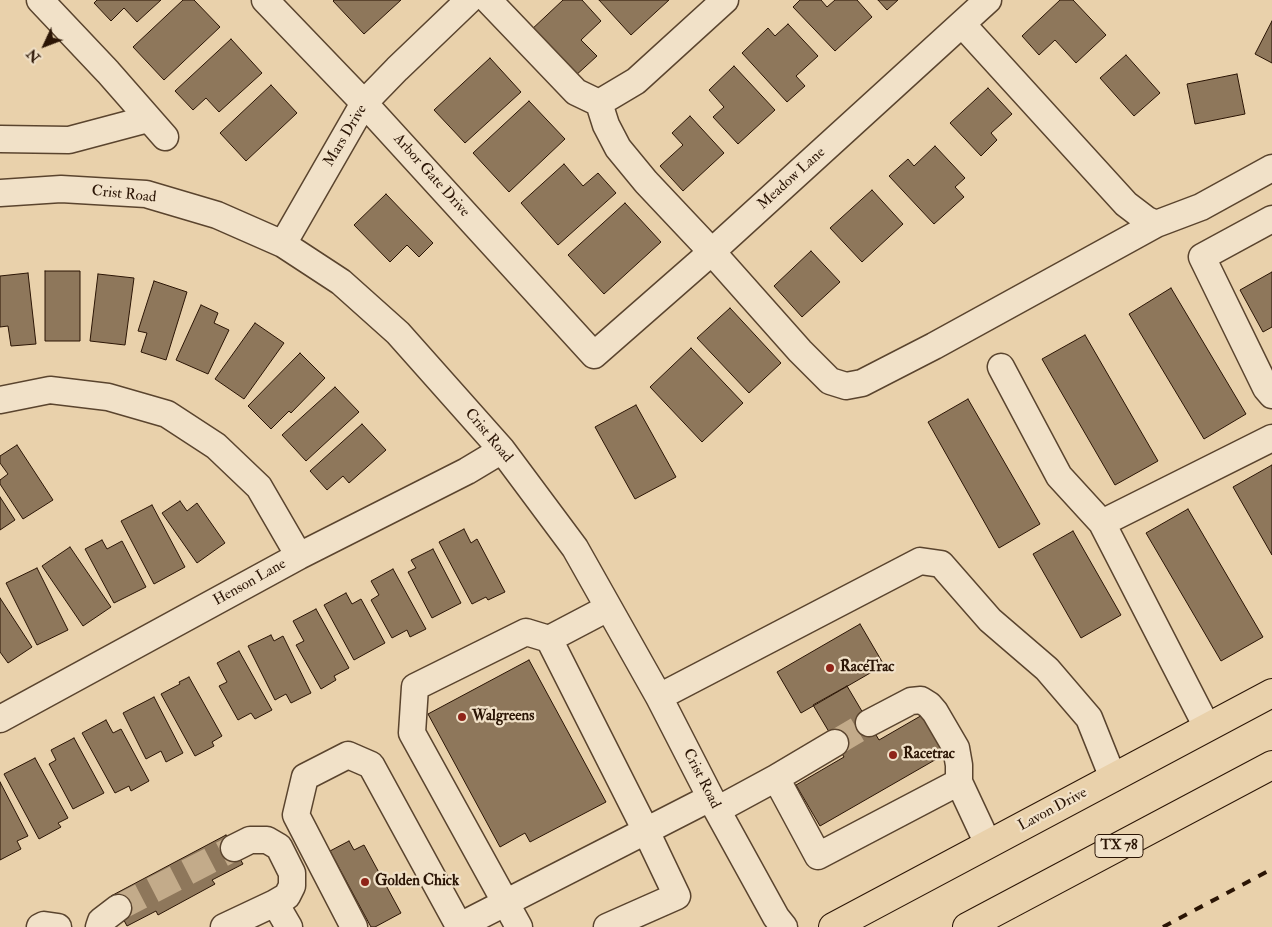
<!DOCTYPE html>
<html>
<head>
<meta charset="utf-8">
<style>
	body { margin:0 }
	#map { position:relative; width:1272px; height:927px; overflow:hidden; background:#e9d1ab; font-family:"IM FELL Double Pica",serif }
	canvas { display:block }
	.north { position:absolute; left:20px; top:20px; width:50px; height:50px; -webkit-text-stroke:4px #f1e1c8; paint-order:stroke; rotate:227deg; font-size:14px; font-weight:700; line-height:20px; text-align:center; color:#2b1505 }
	.north::after { content:''; display:block; margin:auto; width:18px; height:22px; background:#2b1505; clip-path:polygon(50% 0,100% 100%,50% 72%,0 100%) }
</style>
</head>
<body>
<div id="map">
<canvas width="1272" height="927"></canvas>
<div class="north">N</div>
</div>
<script>
const g = document.querySelector('canvas').getContext('2d');
g.lineJoin = 'round';
function fillPath(path, color) {
  g.fillStyle = color;
  g.fill(path, 'evenodd');
}
function poly(rows) {
  const path = new Path2D();
  for (const r of rows) {
    path.moveTo(r[0], r[1]);
    for (let i = 2; i < r.length; i += 2) path.lineTo(r[i], r[i + 1]);
  }
  return path;
}
function trace(path, color, width, dash) {
  g.strokeStyle = color;
  g.lineWidth = width;
  g.lineCap = dash ? 'butt' : 'round';
  g.setLineDash(dash || []);
  g.stroke(path);
}
function drawText(font, color, halo, rows, align = 'center') {
  g.font = font + ' "IM FELL Double Pica",serif';
  g.lineWidth = 4.5;
  g.setLineDash([]);
  g.textBaseline = 'middle';
  g.strokeStyle = halo;
  g.fillStyle = color;
  for (const [text, x, y, turn = 0] of rows) {
    g.save();
    g.translate(x, y);
    g.rotate((+turn || 0) * Math.PI / 180);
    g.textAlign = isNaN(turn) ? turn : align;
    if (halo) g.strokeText(text, 0, 0);
    g.fillText(text, 0, 0);
    g.restore();
  }
}
const building = poly([
	[97,0,161,0,137,22,124,8,111,21,94,3,97,0],
	[183,0,194,0,220,27,164,80,133,47,183,0],
	[334,0,401,0,364,34,333,1,334,0],
	[563,0,582,0,601,21,581,40,597,56,574,77,530,31,563,0],
	[599,0,669,0,631,35,599,0],
	[800,0,821,0,827,7,835,0,857,0,872,17,835,51,793,7,800,0],
	[878,0,898,0,887,10,878,0],
	[1060,0,1073,0,1106,35,1076,63,1055,40,1039,55,1022,36,1060,0],
	[1272,21,1272,63,1255,54,1272,21],
	[788,24,818,56,796,76,805,86,787,102,742,53,768,28,775,36,788,24],
	[231,39,262,73,219,112,206,98,193,110,175,91,231,39],
	[1126,55,1160,93,1134,116,1100,78,1126,55],
	[490,58,521,92,465,143,434,110,490,58],
	[734,66,775,110,738,144,713,117,724,107,709,90,734,66],
	[1237,74,1245,114,1195,124,1187,84,1237,74],
	[271,85,297,113,246,161,220,133,271,85],
	[988,88,1012,114,991,133,997,140,981,156,950,123,988,88],
	[529,101,565,139,509,192,473,153,529,101],
	[690,116,724,153,683,191,660,166,683,145,672,133,690,116],
	[935,146,965,178,955,187,964,197,934,224,889,176,908,159,914,166,935,146],
	[564,164,583,186,598,173,616,193,558,245,521,203,564,164],
	[872,190,903,224,862,262,830,228,872,190],
	[386,194,433,243,419,257,407,245,390,262,354,225,386,194],
	[625,203,661,242,604,294,568,255,625,203],
	[811,251,840,282,802,317,774,286,811,251],
	[45,271,80,271,80,341,45,341,45,271],
	[1272,272,1272,327,1263,332,1240,290,1272,272],
	[28,273,36,344,11,346,8,326,0,327,0,276,28,273],
	[98,274,134,278,125,345,90,341,98,274],
	[154,281,187,292,166,360,141,352,147,333,138,331,154,281],
	[1171,288,1246,414,1204,439,1129,314,1171,288],
	[201,305,218,313,214,323,229,330,208,374,176,360,201,305],
	[730,308,781,363,749,393,697,338,730,308],
	[255,323,284,343,244,399,215,379,255,323],
	[1085,335,1158,461,1115,485,1042,359,1085,335],
	[691,348,743,403,702,442,650,387,691,348],
	[300,353,325,378,291,413,289,411,271,429,248,406,300,353],
	[335,387,359,412,306,461,282,435,335,387],
	[968,399,1040,524,999,548,928,422,968,399],
	[636,405,676,477,635,499,595,427,636,405],
	[362,424,386,450,349,483,343,476,327,490,310,471,362,424],
	[17,445,53,500,23,519,0,484,0,480,8,474,0,463,0,456,17,445],
	[1272,465,1272,555,1233,487,1272,465],
	[0,497,15,520,0,530,0,497],
	[180,501,187,511,197,503,225,543,197,563,162,513,180,501],
	[152,505,185,567,154,584,121,521,152,505],
	[1188,509,1263,637,1221,661,1146,533,1188,509],
	[464,529,471,543,477,539,505,592,488,600,486,597,472,604,439,542,464,529],
	[1073,531,1121,615,1081,638,1033,554,1073,531],
	[102,540,107,549,122,541,146,587,114,603,85,549,102,540],
	[70,547,111,607,83,626,42,566,70,547],
	[433,549,461,603,432,618,408,572,416,568,411,560,433,549],
	[37,568,68,630,37,645,6,583,37,568],
	[393,569,426,629,410,637,407,630,392,638,371,600,379,595,371,581,393,569],
	[346,593,352,604,361,599,385,643,354,660,324,605,346,593],
	[0,598,32,647,8,663,0,652,0,598],
	[316,609,349,668,334,676,336,680,321,689,296,645,304,641,293,621,316,609],
	[860,624,884,665,801,713,777,672,860,624],
	[271,635,274,641,283,636,311,693,291,703,286,694,275,700,248,646,271,635],
	[239,651,272,710,255,719,251,713,238,720,219,686,227,682,217,663,239,651],
	[529,660,606,802,530,842,525,833,500,847,428,714,529,660],
	[189,677,222,736,212,742,214,746,195,756,161,694,180,684,179,682,189,677],
	[847,686,879,740,924,714,947,753,820,826,796,785,844,757,813,705,847,686],
	[154,697,183,753,166,762,161,751,146,759,123,713,154,697],
	[106,720,113,733,121,729,149,781,131,791,129,786,115,793,82,733,106,720],
	[74,738,104,793,73,809,49,764,56,760,51,750,74,738],
	[35,758,68,818,58,823,61,827,39,839,4,774,35,758],
	[0,782,28,836,17,841,21,849,0,860,0,782],
	[226,835,243,864,212,880,215,884,158,915,156,911,127,926,111,896,226,835],
	[349,841,354,850,364,845,401,913,375,927,371,927,330,851,349,841]
]);
fillPath(building, '#8e775b');
trace(building, '#2b1505', 1);
trace(poly([
	[835,743,869,723],
	[118,908,234,848]
]), '#c3ab8a', 26, [26, 13]);
const minor = poly([
	[40,0,108,72,165,137],
	[265,0,364,103,594,355,707,256,988,0],
	[488,0,576,92,599,103,606,125,618,148,646,182,712,252,800,351,830,381,846,386,862,383,934,346,1156,224],
	[962,24,1126,204,1147,220,1156,224,1201,207,1272,168],
	[599,103,636,81,725,0],
	[0,139,69,140,148,119],
	[0,193,61,189,146,194,217,215,283,244,341,282,398,333,502,450,575,548,659,697,717,810,776,917,784,927],
	[1272,219,1202,257,1266,388,1272,395],
	[283,244,364,103,397,69,469,0],
	[1001,367,1059,476,1102,523,1207,727],
	[0,400,50,390,108,397,167,414,216,446,259,487,299,556],
	[1102,523,1272,438],
	[549,639,646,831,677,896,607,927],
	[659,697,920,561,941,564,990,620,1047,669,1089,718,1113,778],
	[0,719,299,556,467,471,502,450],
	[869,723,911,701,921,700,929,705,935,712,956,748,959,765,959,782],
	[776,778,835,743],
	[717,810,776,778,818,856,959,782,988,844],
	[234,848,250,840,267,840,279,847,292,873,292,886,287,896,275,903],
	[40,927,44,925,58,927],
	[99,927,101,921,118,908],
	[224,927,275,903,289,927],
	[354,927,296,815,305,777,348,755,371,765,459,926],
	[458,927,710,798],
	[519,927,412,733,415,687,526,632,549,639,608,608]
]);
const major = poly([
	[833,927,1272,693],
	[967,927,1272,765]
]);
trace(minor, '#5a442e', 29);
trace(major, '#2b1505', 30);
trace(minor, '#f1e1c8', 26);
trace(major, '#e9d1ab', 28);
trace(poly([
	[1163,927,1272,869]
]), '#2b1505', 4, [9, 9]);
for (const [x, y, r, color] of [
	[830,668,5,"#8f2418"],
	[462,717,5,"#8f2418"],
	[893,755,5,"#8f2418"],
	[365,882,5,"#8f2418"]
]) {
  const dot = new Path2D();
  dot.arc(x, y, r, 0, 2 * Math.PI);
  g.fillStyle = color;
  g.fill(dot);
  trace(dot, '#f1e1c8', 2);
}
for (const [x, y, w] of [
	[1119,846,48]
]) {
  const box = new Path2D();
  box.roundRect(x - w / 2, y - 11.5, w, 23, 4);
  g.fillStyle = '#f1e1c8';
  g.fill(box);
  trace(box, '#2b1505', 1);
}
drawText('bold 14px', '#2b1505', null, [
	["TX 78",1119,846]
]);
drawText('15px', '#2b1505', '#f1e1c8', [
	["Mars Drive",346,136,-59],
	["Arbor Gate Drive",431,176,48],
	["Meadow Lane",792,179,-42],
	["Crist Road",124,195,6],
	["Crist Road",488,436,50],
	["Henson Lane",250,583,-29],
	["Crist Road",701,779,63],
	["Lavon Drive",1053,810,-28]
]);
drawText('bold 15px', '#2b1505', '#f1e1c8', [
	["RaceTrac",840,668],
	["Walgreens",472,717],
	["Racetrac",903,755],
	["Golden Chick",375,882]
], 'left');
</script>
</body>
</html>
